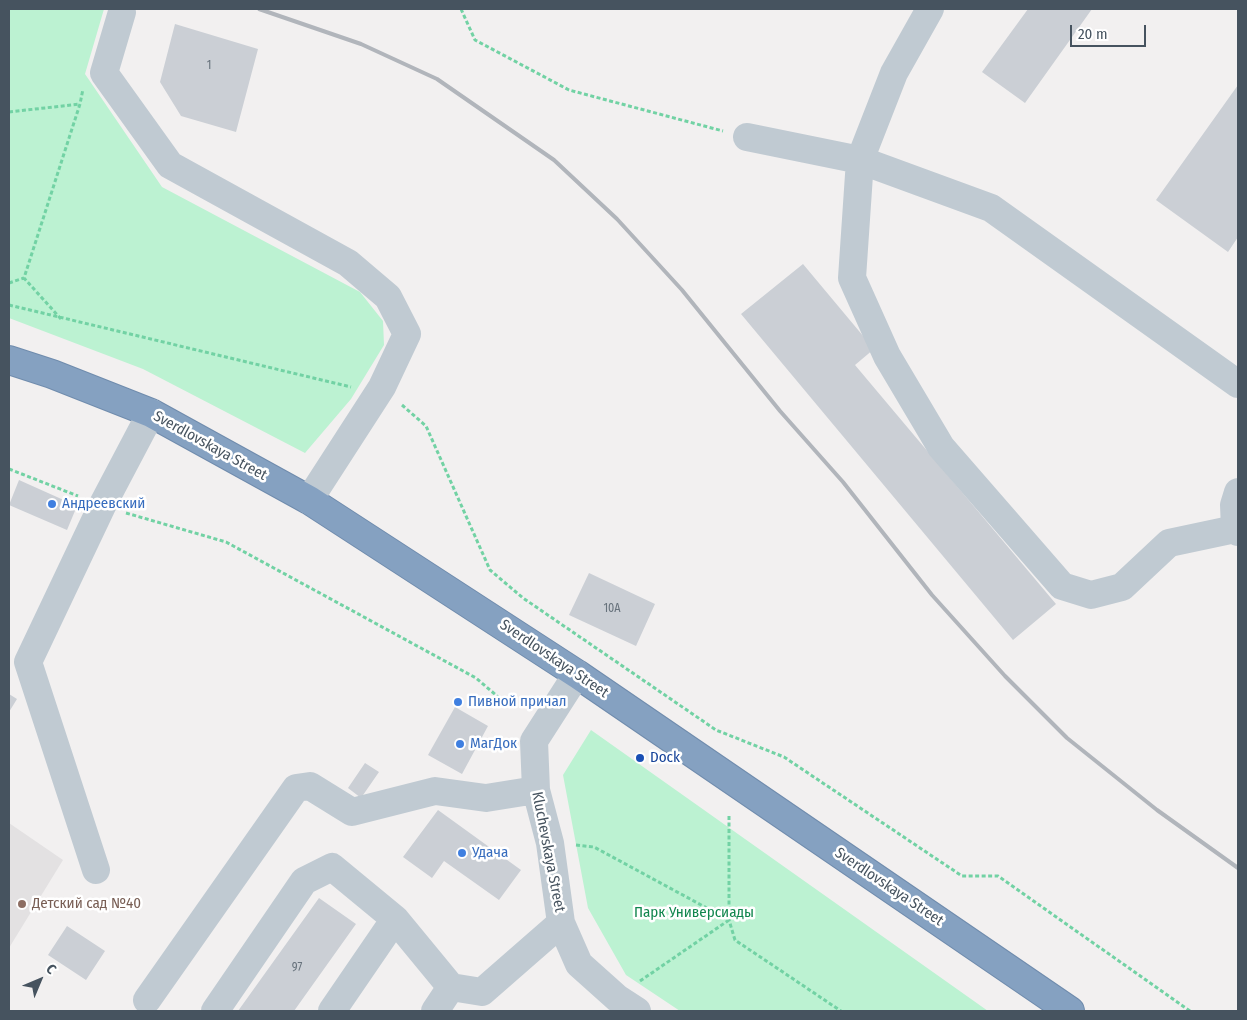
<!DOCTYPE html>
<html>
<head>
<meta charset="utf-8">
<style>
	body { margin:0 }
	#map { position:relative; width:1247px; height:1020px; overflow:hidden; background:#f2f0f0; font-family:"Fira Sans Condensed",sans-serif }
	canvas { display:block }
	.frame { position:absolute; inset:0; border:10px solid #46535f; pointer-events:none }
	.north { position:absolute; left:15px; top:955px; width:50px; height:50px; -webkit-text-stroke:4px #fff; paint-order:stroke; rotate:45deg; font-size:14px; font-weight:700; line-height:20px; text-align:center; color:#46535f }
	.north::after { content:''; display:block; margin:auto; width:18px; height:22px; background:#46535f; clip-path:polygon(50% 0,100% 100%,50% 72%,0 100%) }
	.scale { position:absolute; left:1070px; top:25px; width:76px; height:22px; box-sizing:border-box; border:2px solid #46535f; border-top:0; padding-left:6px; font-size:15px; line-height:18px; white-space:nowrap; color:#46535f; -webkit-text-stroke:4px #fff; paint-order:stroke }
</style>
</head>
<body>
<div id="map">
<canvas width="1247" height="1020"></canvas>
<div class="frame"></div>
<div class="north">С</div>
<div class="scale">20 m</div>
</div>
<script>
const g = document.querySelector('canvas').getContext('2d');
g.lineJoin = 'round';
function fillPath(path, color) {
  g.fillStyle = color;
  g.fill(path, 'evenodd');
}
function poly(rows) {
  const path = new Path2D();
  for (const r of rows) {
    path.moveTo(r[0], r[1]);
    for (let i = 2; i < r.length; i += 2) path.lineTo(r[i], r[i + 1]);
  }
  return path;
}
function trace(path, color, width, dash) {
  g.strokeStyle = color;
  g.lineWidth = width;
  g.lineCap = dash ? 'butt' : 'round';
  g.setLineDash(dash || []);
  g.stroke(path);
}
function drawText(font, color, halo, rows, align = 'center') {
  g.font = font + ' "Fira Sans Condensed",sans-serif';
  g.lineWidth = 5;
  g.setLineDash([]);
  g.textBaseline = 'middle';
  g.strokeStyle = halo;
  g.fillStyle = color;
  for (const [text, x, y, turn = 0] of rows) {
    g.save();
    g.translate(x, y);
    g.rotate((+turn || 0) * Math.PI / 180);
    g.textAlign = isNaN(turn) ? turn : align;
    if (halo) g.strokeText(text, 0, 0);
    g.fillText(text, 0, 0);
    g.restore();
  }
}
fillPath(poly([
	[9,823,63,860,9,948]
]), '#e3e1e2');
fillPath(poly([
	[9,9,104,9,85,74,162,187,360,292,383,321,384,345,351,399,305,453,143,369,9,318],
	[591,730,988,1011,680,1011,626,975,588,908,563,775]
]), '#bcf2d2');
fillPath(poly([
	[1028,9,1092,9,1025,103,982,72],
	[175,24,258,49,236,132,181,116,160,82],
	[1238,85,1238,237,1228,252,1156,200],
	[803,264,874,349,855,365,1056,604,1013,640,741,314],
	[19,480,77,506,67,530,9,505],
	[589,573,655,604,636,646,569,615],
	[9,694,17,699,9,712],
	[455,707,488,726,462,774,428,755],
	[365,763,379,772,361,798,348,788],
	[438,810,521,870,499,900,444,861,432,878,403,857],
	[319,898,356,924,294,1011,238,1011],
	[67,926,105,951,86,980,48,955]
]), '#cbcfd5');
const highway = poly([
	[9,360,52,374,151,413,309,500,577,674,1070,1011]
]);
trace(highway, '#708cad', 30);
trace(poly([
	[461,9,475,40,569,90,723,131],
	[9,112,80,104],
	[9,283,24,278],
	[9,305,351,387],
	[61,319,24,278,80,104,83,89],
	[402,405,426,426,490,570,523,598,716,730,784,757,962,876,998,876,1190,1011],
	[9,469,78,496],
	[126,513,226,542,476,678,510,707],
	[576,845,594,847,729,920,735,940,841,1011],
	[640,981,729,920,729,816]
]), '#72d2a4', 3, [4, 2.5]);
trace(poly([
	[930,9,894,73,860,160,852,278,887,356,941,447,1062,586,1091,595,1122,587,1169,543,1235,529],
	[122,12,104,73,170,165,348,263,388,297,407,334,382,387,309,500],
	[747,137,860,160,991,208,1238,384],
	[1238,492,1234,505,1235,529,1238,532],
	[577,674,534,741,536,790,550,843,561,923,579,964,617,998,637,1011],
	[96,870,28,662,102,506,151,413],
	[147,1000,296,788,310,786,352,812,435,791,486,798,536,790],
	[215,1011,304,881,332,867,395,919],
	[332,1011,395,919,451,987],
	[435,1011,451,987,482,992,561,923]
]), '#c0cad2', 28);
trace(highway, '#85a1c1', 28);
trace(poly([
	[259,9,361,44,437,79,554,160,617,219,682,290,780,411,843,482,932,595,1005,676,1067,738,1157,810,1238,868]
]), '#b1b5bb', 4);
for (const [x, y, r, color] of [
	[52,504,5,"#3f7fe0"],
	[458,702,5,"#3f7fe0"],
	[460,744,5,"#3f7fe0"],
	[640,758,5,"#1a4fb4"],
	[462,853,5,"#3f7fe0"],
	[22,904,5,"#8d6e63"]
]) {
  const dot = new Path2D();
  dot.arc(x, y, r, 0, 2 * Math.PI);
  g.fillStyle = color;
  g.fill(dot);
  trace(dot, '#fff', 2);
}
drawText('12px', '#67727c', null, [
	["1",209,66],
	["10А",612,609],
	["97",297,968]
]);
drawText('15px', '#46535f', '#fff', [
	["Sverdlovskaya Street",210,446,29],
	["Sverdlovskaya Street",554,659,34],
	["Kluchevskaya Street",548,852,79],
	["Sverdlovskaya Street",889,887,34]
]);
drawText('15px', '#366cbe', '#fff', [
	["Андреевский",62,504],
	["Пивной причал",468,702],
	["МагДок",470,744],
	["Удача",472,853]
], 'left');
drawText('15px', '#164399', '#fff', [
	["Dock",650,758]
], 'left');
drawText('15px', '#785e54', '#fff', [
	["Детский сад №40",32,904]
], 'left');
drawText('15px', '#11864e', '#fff', [
	["Парк Универсиады",694,913]
]);
</script>
</body>
</html>
